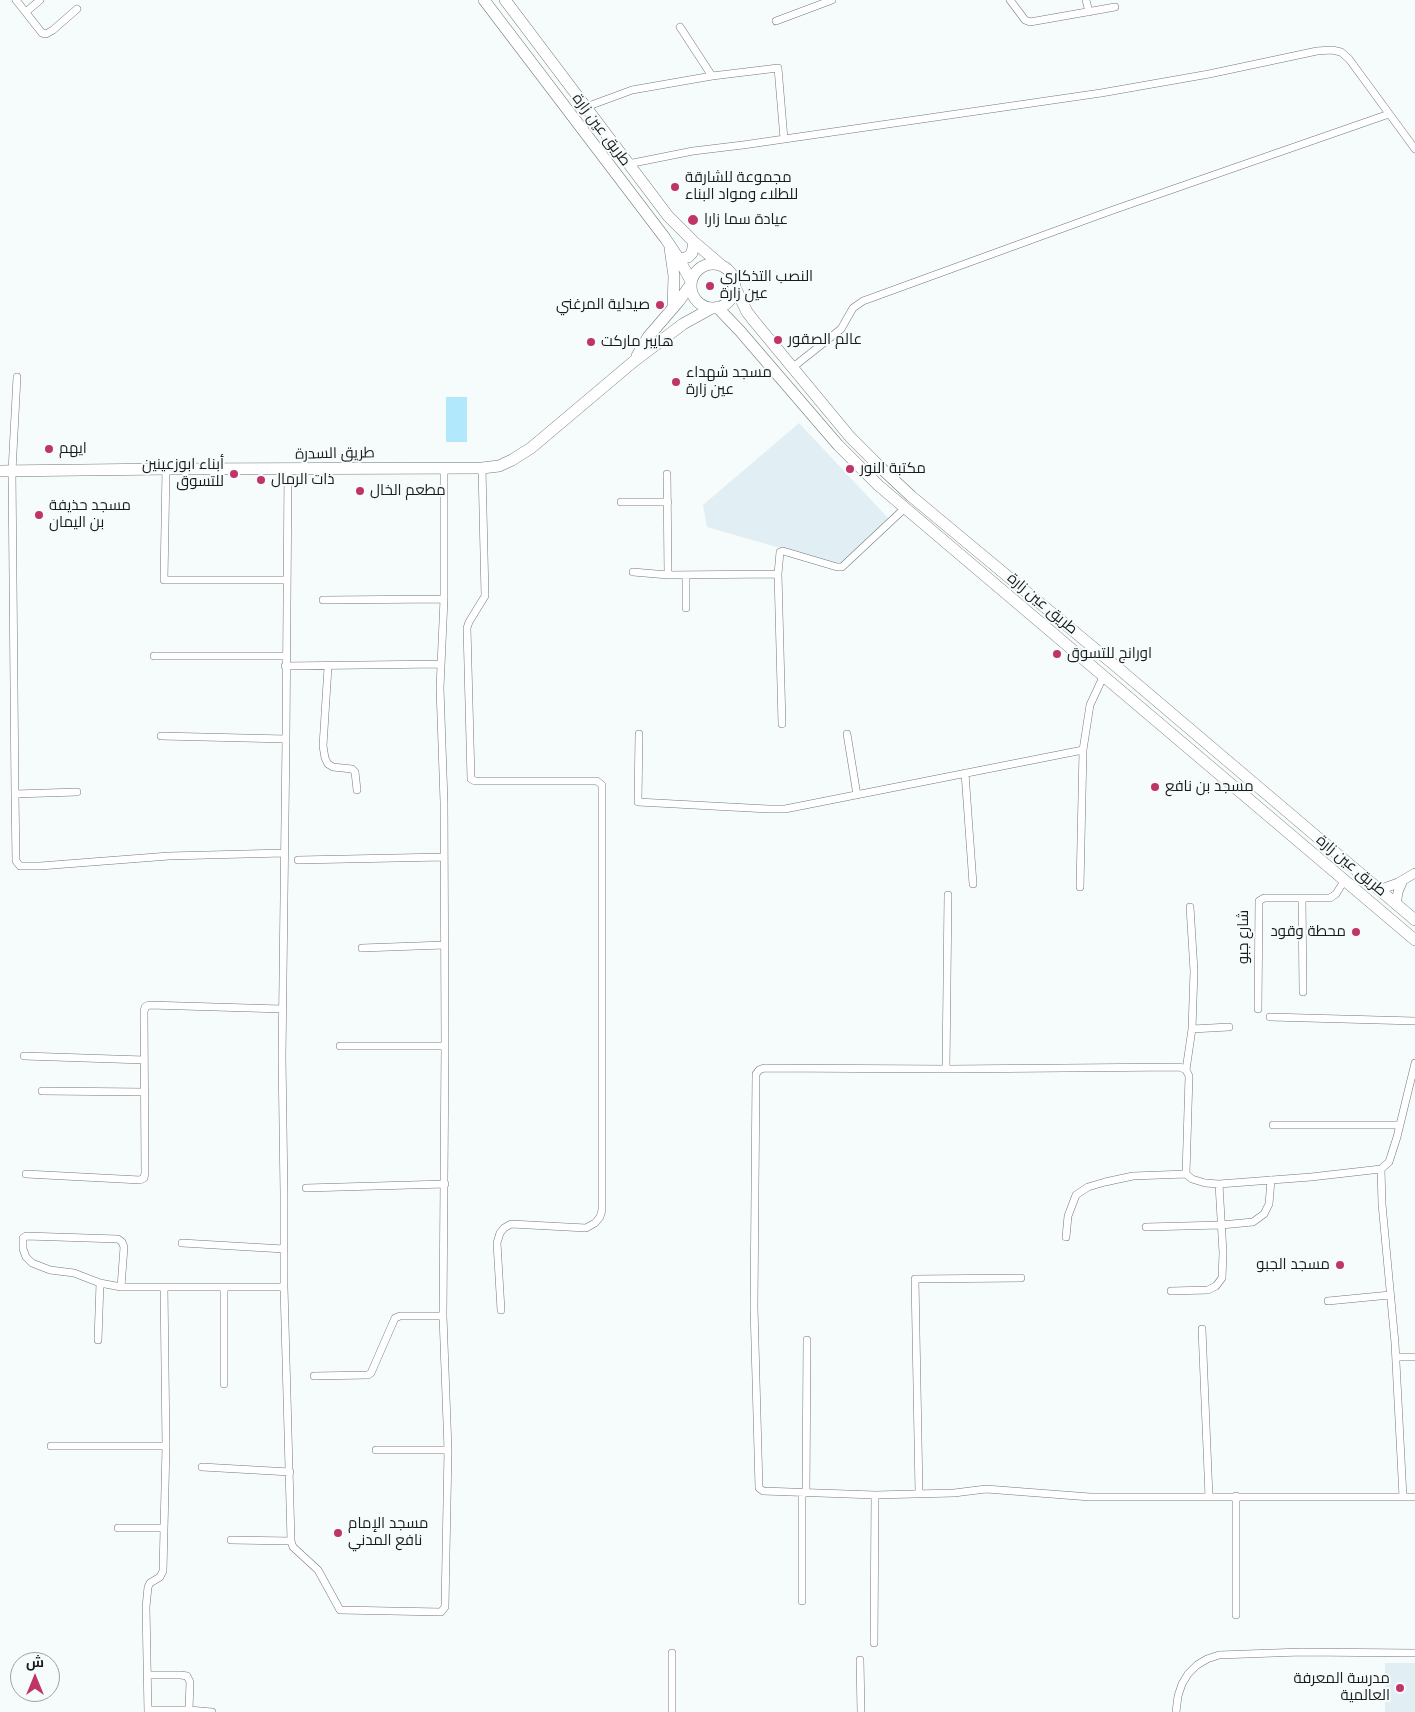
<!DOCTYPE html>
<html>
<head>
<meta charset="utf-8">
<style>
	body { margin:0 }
	#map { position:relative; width:1415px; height:1712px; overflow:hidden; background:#f6fbfc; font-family:"Times New Roman",Cairo,serif }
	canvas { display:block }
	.north { position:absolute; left:10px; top:1652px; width:50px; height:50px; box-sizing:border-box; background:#f6fbfc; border:1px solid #9ea1a2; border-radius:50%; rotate:0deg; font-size:14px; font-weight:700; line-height:20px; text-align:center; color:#1a1b1c }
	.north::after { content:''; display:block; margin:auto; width:18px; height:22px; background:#c03468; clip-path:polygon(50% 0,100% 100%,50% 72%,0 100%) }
</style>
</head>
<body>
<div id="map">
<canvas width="1415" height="1712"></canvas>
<div class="north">ش</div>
</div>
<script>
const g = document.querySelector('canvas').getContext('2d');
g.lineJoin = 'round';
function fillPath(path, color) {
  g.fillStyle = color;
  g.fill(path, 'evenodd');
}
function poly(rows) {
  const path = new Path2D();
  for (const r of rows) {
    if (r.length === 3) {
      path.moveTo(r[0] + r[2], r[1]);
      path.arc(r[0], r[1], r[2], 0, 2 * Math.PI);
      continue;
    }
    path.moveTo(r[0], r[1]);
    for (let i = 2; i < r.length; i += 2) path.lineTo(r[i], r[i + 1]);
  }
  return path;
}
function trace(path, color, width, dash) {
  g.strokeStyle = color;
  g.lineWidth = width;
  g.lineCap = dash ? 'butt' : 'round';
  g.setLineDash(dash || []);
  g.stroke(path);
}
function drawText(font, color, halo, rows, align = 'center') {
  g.font = font + ' "Times New Roman",Cairo,serif';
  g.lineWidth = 4;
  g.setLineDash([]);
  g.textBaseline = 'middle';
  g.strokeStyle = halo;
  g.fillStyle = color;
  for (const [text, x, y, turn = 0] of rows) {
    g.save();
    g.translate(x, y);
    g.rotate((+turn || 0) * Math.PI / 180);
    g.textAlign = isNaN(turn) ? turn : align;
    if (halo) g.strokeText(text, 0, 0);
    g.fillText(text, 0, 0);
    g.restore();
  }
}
fillPath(poly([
	[799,423,890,520,839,565,707,527,703,505],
	[1385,1663,1415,1663,1415,1712,1385,1712]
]), '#e1eff4');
fillPath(poly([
	[446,397,467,397,467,442,446,442]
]), '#b2e8fb');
const minor = poly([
	[16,0,42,33,46,34,53,30,77,9],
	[1010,0,1025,20,1030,22,1115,7],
	[1086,0,1089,12],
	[26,12,40,0],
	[776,21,832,0],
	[680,27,712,76],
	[586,107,632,90,712,76,778,68,784,139],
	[628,164,693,151,743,145,1101,93,1209,74,1317,51,1332,50,1341,52,1349,59,1415,149],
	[792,368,841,329,853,308,863,301,1113,210,1389,114],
	[17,377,12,471,15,794,77,792],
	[482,468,485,596,469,622,467,628,471,779,475,781,597,781,602,785,602,1210,600,1217,595,1223,586,1228,511,1224,504,1228,500,1233,497,1243,501,1310],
	[166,469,164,580,287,580],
	[288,469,286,739,282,1057,284,1193,284,1287,291,1541,293,1547,318,1570,340,1610,441,1612,445,1607,448,1450,443,1316,445,1046,444,802,440,688,444,599,444,468],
	[667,474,668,575],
	[621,502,668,502],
	[633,572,668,575,778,574],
	[686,575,686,608],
	[323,600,444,599],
	[154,656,286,656],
	[285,666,441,664],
	[328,667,323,746,325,758,328,764,333,767,352,769,355,772,357,790],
	[782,724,778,574,780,552,783,551,837,567,842,567,905,508],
	[639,734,638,802,768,809,785,809,1083,750],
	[847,734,857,795],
	[161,736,286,739],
	[965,773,973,884],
	[15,794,16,861,20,866,40,866,169,856,284,853],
	[298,860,444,857],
	[1080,887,1083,750,1090,705,1104,675],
	[1302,898,1303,992],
	[362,948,444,945],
	[1258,1009,1259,901,1264,898,1330,898,1336,894,1344,881],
	[1270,1017,1415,1021],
	[1192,1029,1229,1027],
	[340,1046,445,1046],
	[24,1056,144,1060],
	[946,1069,948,895],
	[1186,1070,1180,1067,949,1069,764,1068,759,1070,756,1074,754,1307,759,1488,763,1491,875,1495,954,1493,986,1489,1090,1497,1415,1497],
	[42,1091,145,1092],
	[1273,1125,1400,1125],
	[1381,1169,1382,1204,1395,1343,1403,1497],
	[26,1174,140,1180,144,1178,145,1173,144,1012,145,1007,149,1005,282,1009],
	[1186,1174,1189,1076,1186,1070,1192,1029,1194,971,1190,907],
	[306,1188,445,1184],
	[1146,1227,1221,1225,1253,1222,1264,1214,1269,1204,1271,1180],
	[1066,1237,1068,1216,1076,1195,1088,1187,1105,1182,1133,1176,1186,1174,1192,1179,1205,1183,1219,1184,1311,1177,1381,1169,1389,1162,1397,1137,1415,1063],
	[182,1243,284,1249],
	[121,1287,124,1247,122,1242,118,1239,26,1236,23,1238,23,1249,26,1257,32,1263,50,1270,74,1273,100,1283,121,1287,284,1287],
	[224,1287,224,1384],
	[1171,1291,1208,1290,1216,1286,1222,1278,1223,1253,1219,1184],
	[1328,1301,1390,1295],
	[1202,1329,1209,1497],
	[98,1340,100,1283],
	[1396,1357,1415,1357],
	[314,1376,368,1375,371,1373,395,1318,400,1316,443,1316],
	[51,1446,166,1446],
	[376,1450,448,1450],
	[202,1467,290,1472],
	[806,1493,807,1340],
	[919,1493,915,1279,1021,1278],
	[1236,1496,1236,1615],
	[118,1528,164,1528],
	[231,1540,291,1541],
	[802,1601,802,1493],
	[874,1643,875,1495],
	[672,1653,672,1712],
	[860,1660,861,1712],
	[148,1675,181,1675,187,1676,190,1682,189,1710,212,1712],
	[148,1710,189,1710],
	[148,1712,146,1607,148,1587,150,1583,160,1577,163,1571,166,1446,164,1287],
	[1176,1712,1178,1696,1182,1684,1188,1674,1197,1665,1207,1659,1219,1655,1301,1652,1415,1653]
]);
const tertiary = poly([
	[1379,890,1398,883,1415,873],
	[1396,905,1398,892,1403,880]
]);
const primary = poly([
	[484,0,665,238,679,259,691,281],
	[505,0,668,216,694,242,721,265],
	[670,248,674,276,673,308],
	[679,259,688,257,692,253,694,242],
	[713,286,22],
	[734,285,747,312,754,321,850,437,880,467,911,496,1118,668,1415,920],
	[717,307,740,331,838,445,878,485,1415,940],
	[637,356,648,337,679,301,691,284],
	[0,471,166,469,482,468,499,466,512,460,531,448,633,362,683,324,712,308]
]);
trace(minor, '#74787a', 8);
trace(tertiary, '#74787a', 10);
trace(primary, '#74787a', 12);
trace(minor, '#fff', 7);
trace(tertiary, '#fff', 9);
trace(primary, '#fff', 11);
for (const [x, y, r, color] of [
	[675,187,5,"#c03468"],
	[693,220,6,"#c03468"],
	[710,286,5,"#c03468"],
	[660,305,5,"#c03468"],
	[778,340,5,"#c03468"],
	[591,342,5,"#c03468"],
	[676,382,5,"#c03468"],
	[49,449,5,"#c03468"],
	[850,469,5,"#c03468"],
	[234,474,5,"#c03468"],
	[261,480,5,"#c03468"],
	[360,491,5,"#c03468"],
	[39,515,5,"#c03468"],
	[1057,654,5,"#c03468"],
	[1155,787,5,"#c03468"],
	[1356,932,5,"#c03468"],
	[1340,1265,5,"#c03468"],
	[338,1533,5,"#c03468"],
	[1400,1688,5,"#c03468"]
]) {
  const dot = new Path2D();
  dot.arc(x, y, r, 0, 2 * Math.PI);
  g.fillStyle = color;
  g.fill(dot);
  trace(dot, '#f6fbfc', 2);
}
drawText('15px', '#1a1b1c', '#f6fbfc', [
	["طريق عين زارة",601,130,53],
	["طريق السدرة",335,454,-1],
	["طريق عين زارة",1042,604,40],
	["طريق عين زارة",1351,866,40],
	["شارع جبو",1244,937,-90]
]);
drawText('15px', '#1a1b1c', '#f6fbfc', [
	["مجموعة للشارقة",685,178],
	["للطلاء ومواد البناء",685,195],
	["عيادة سما زارا",704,220],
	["النصب التذكاري",720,277],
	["عين زارة",720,294],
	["صيدلية المرغني",650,305,"right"],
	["عالم الصقور",788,340],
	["هايبر ماركت",601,342],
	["مسجد شهداء",686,373],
	["عين زارة",686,390],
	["ايهم",59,449],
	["أبناء ابوزعينين",224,465,"right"],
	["للتسوق",224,482,"right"],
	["مكتبة النور",860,469],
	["ذات الرمال",271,480],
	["مطعم الخال",370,491],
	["مسجد حذيفة",49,506],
	["بن اليمان",49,523],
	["اورانج للتسوق",1067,654],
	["مسجد بن نافع",1165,787],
	["محطة وقود",1346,932,"right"],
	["مسجد الجبو",1330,1265,"right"],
	["مسجد الإمام",348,1524],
	["نافع المدني",348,1541],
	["مدرسة المعرفة",1390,1679,"right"],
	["العالمية",1390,1696,"right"]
], 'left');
</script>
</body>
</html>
